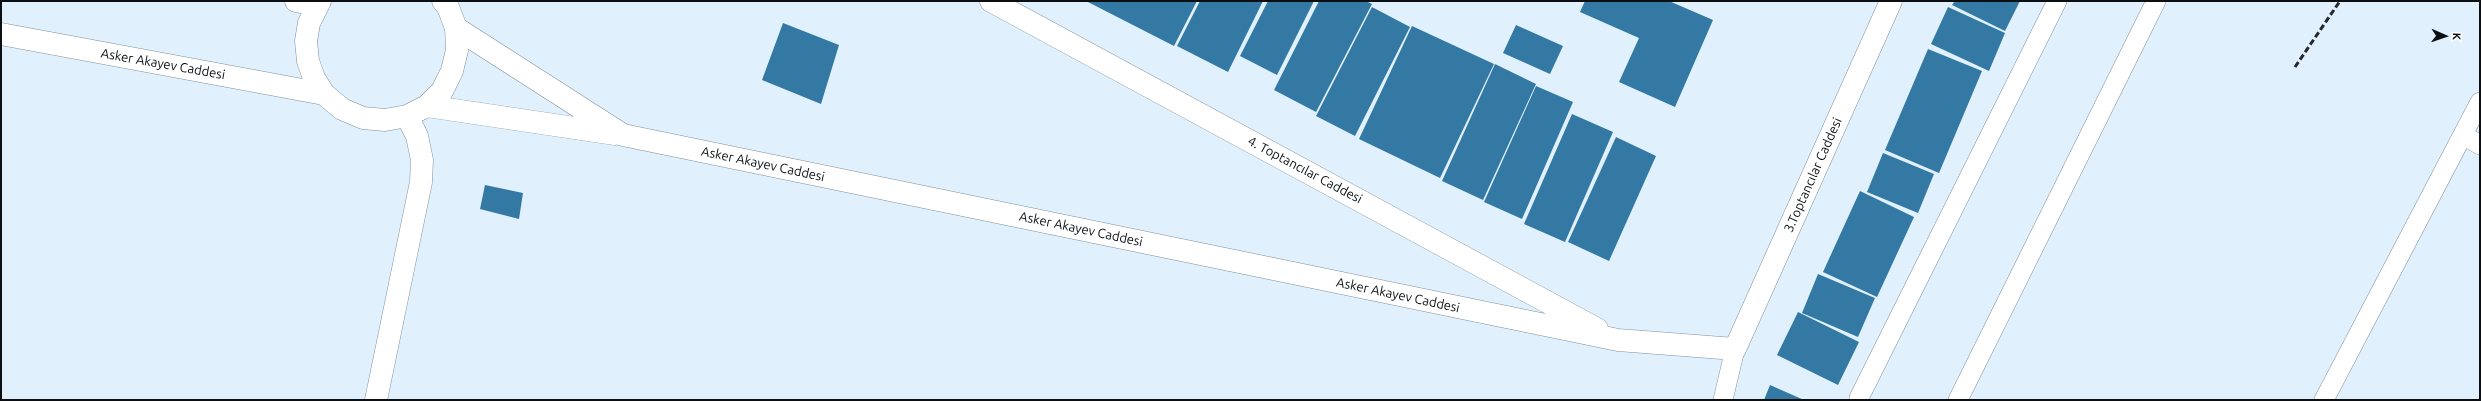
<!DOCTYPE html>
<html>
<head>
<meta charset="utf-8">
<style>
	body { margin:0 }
	#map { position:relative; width:2481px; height:401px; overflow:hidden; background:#f0f8fe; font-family:Ubuntu,sans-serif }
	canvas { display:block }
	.frame { position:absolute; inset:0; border:2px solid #0b0f12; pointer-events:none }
	.north { position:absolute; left:2425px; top:16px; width:40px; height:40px; -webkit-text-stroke:3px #fff; paint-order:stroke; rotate:92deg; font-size:11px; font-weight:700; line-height:16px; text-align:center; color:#0b0f12 }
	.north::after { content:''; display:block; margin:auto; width:14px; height:18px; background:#0b0f12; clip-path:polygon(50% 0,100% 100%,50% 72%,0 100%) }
</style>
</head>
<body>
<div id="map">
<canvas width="2481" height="401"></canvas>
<div class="frame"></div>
<div class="north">K</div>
</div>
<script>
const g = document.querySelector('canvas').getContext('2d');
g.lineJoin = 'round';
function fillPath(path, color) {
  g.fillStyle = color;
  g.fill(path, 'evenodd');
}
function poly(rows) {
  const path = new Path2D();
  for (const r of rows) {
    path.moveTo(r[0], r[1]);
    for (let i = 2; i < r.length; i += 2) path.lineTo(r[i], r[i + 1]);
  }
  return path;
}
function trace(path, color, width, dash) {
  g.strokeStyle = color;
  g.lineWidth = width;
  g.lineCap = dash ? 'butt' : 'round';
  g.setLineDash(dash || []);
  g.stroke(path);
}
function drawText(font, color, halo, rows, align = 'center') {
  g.font = font + ' Ubuntu,sans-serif';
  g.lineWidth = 3;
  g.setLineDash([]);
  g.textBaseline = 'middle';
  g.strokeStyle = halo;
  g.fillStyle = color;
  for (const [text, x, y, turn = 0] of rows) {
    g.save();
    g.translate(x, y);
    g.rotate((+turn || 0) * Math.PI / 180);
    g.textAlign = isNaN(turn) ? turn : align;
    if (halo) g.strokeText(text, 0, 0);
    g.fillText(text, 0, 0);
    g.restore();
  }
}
fillPath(poly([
	[1,1,2480,1,2480,400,1,400]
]), '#e0f1fd');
fillPath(poly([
	[1086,1,1197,1,1174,46],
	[1200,1,1263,1,1228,72,1177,46],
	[1268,1,1314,1,1277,75,1240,56],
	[1319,1,1366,1,1372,4,1316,112,1274,90],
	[1585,1,1669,1,1713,20,1675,107,1619,82,1639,38,1580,12],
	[1955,1,2020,1,2005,31,1952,5],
	[1372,7,1410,27,1355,136,1316,116],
	[1948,7,2005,33,1989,71,1931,44],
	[783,23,839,45,821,104,762,80],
	[1516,25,1563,46,1550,74,1503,53],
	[1412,26,1494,64,1440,178,1359,139],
	[1928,49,1982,71,1939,173,1885,150],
	[1495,64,1536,84,1483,200,1442,181],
	[1536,86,1573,102,1522,219,1484,202],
	[1572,114,1613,132,1565,242,1524,224],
	[1616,137,1656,156,1609,261,1568,242],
	[1883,153,1934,174,1918,213,1867,192],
	[485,185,523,193,519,219,480,209],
	[1860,191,1914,217,1877,297,1823,272],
	[1818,274,1875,298,1858,337,1802,313],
	[1798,312,1859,342,1838,385,1777,355],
	[1770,385,1804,400,1764,400]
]), '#3379a4');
const service = poly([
	[2463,135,2480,145],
	[1859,398,2057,1],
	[1723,400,1735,349],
	[1958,400,2156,1],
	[2324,400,2480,102]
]);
const minor = poly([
	[991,1,1597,329],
	[456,28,623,135,1618,340,1735,349,1891,1],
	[427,106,615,134]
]);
const tertiary = poly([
	[296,1,317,5],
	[320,1,309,23,306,41,308,61,314,78,324,94,342,109,363,118,385,120,407,116,427,106,442,91,452,71,457,50,456,28,448,7,443,1],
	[1,34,324,94],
	[376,400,421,182,422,160,417,136,407,116]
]);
trace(service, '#839099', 20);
trace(minor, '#839099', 23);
trace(tertiary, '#839099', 23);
trace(service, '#fff', 19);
trace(minor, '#fff', 22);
trace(tertiary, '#fff', 22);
trace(poly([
	[2295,67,2340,1]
]), '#24282c', 3, [6, 3]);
drawText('13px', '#0b0f12', '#fff', [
	["Asker Akayev Caddesi",163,64,10],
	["Asker Akayev Caddesi",763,164,12],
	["4. Toptancılar Caddesi",1305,170,28],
	["3.Toptancılar Caddesi",1813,175,-66],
	["Asker Akayev Caddesi",1081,229,12],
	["Asker Akayev Caddesi",1398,295,12]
]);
</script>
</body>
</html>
